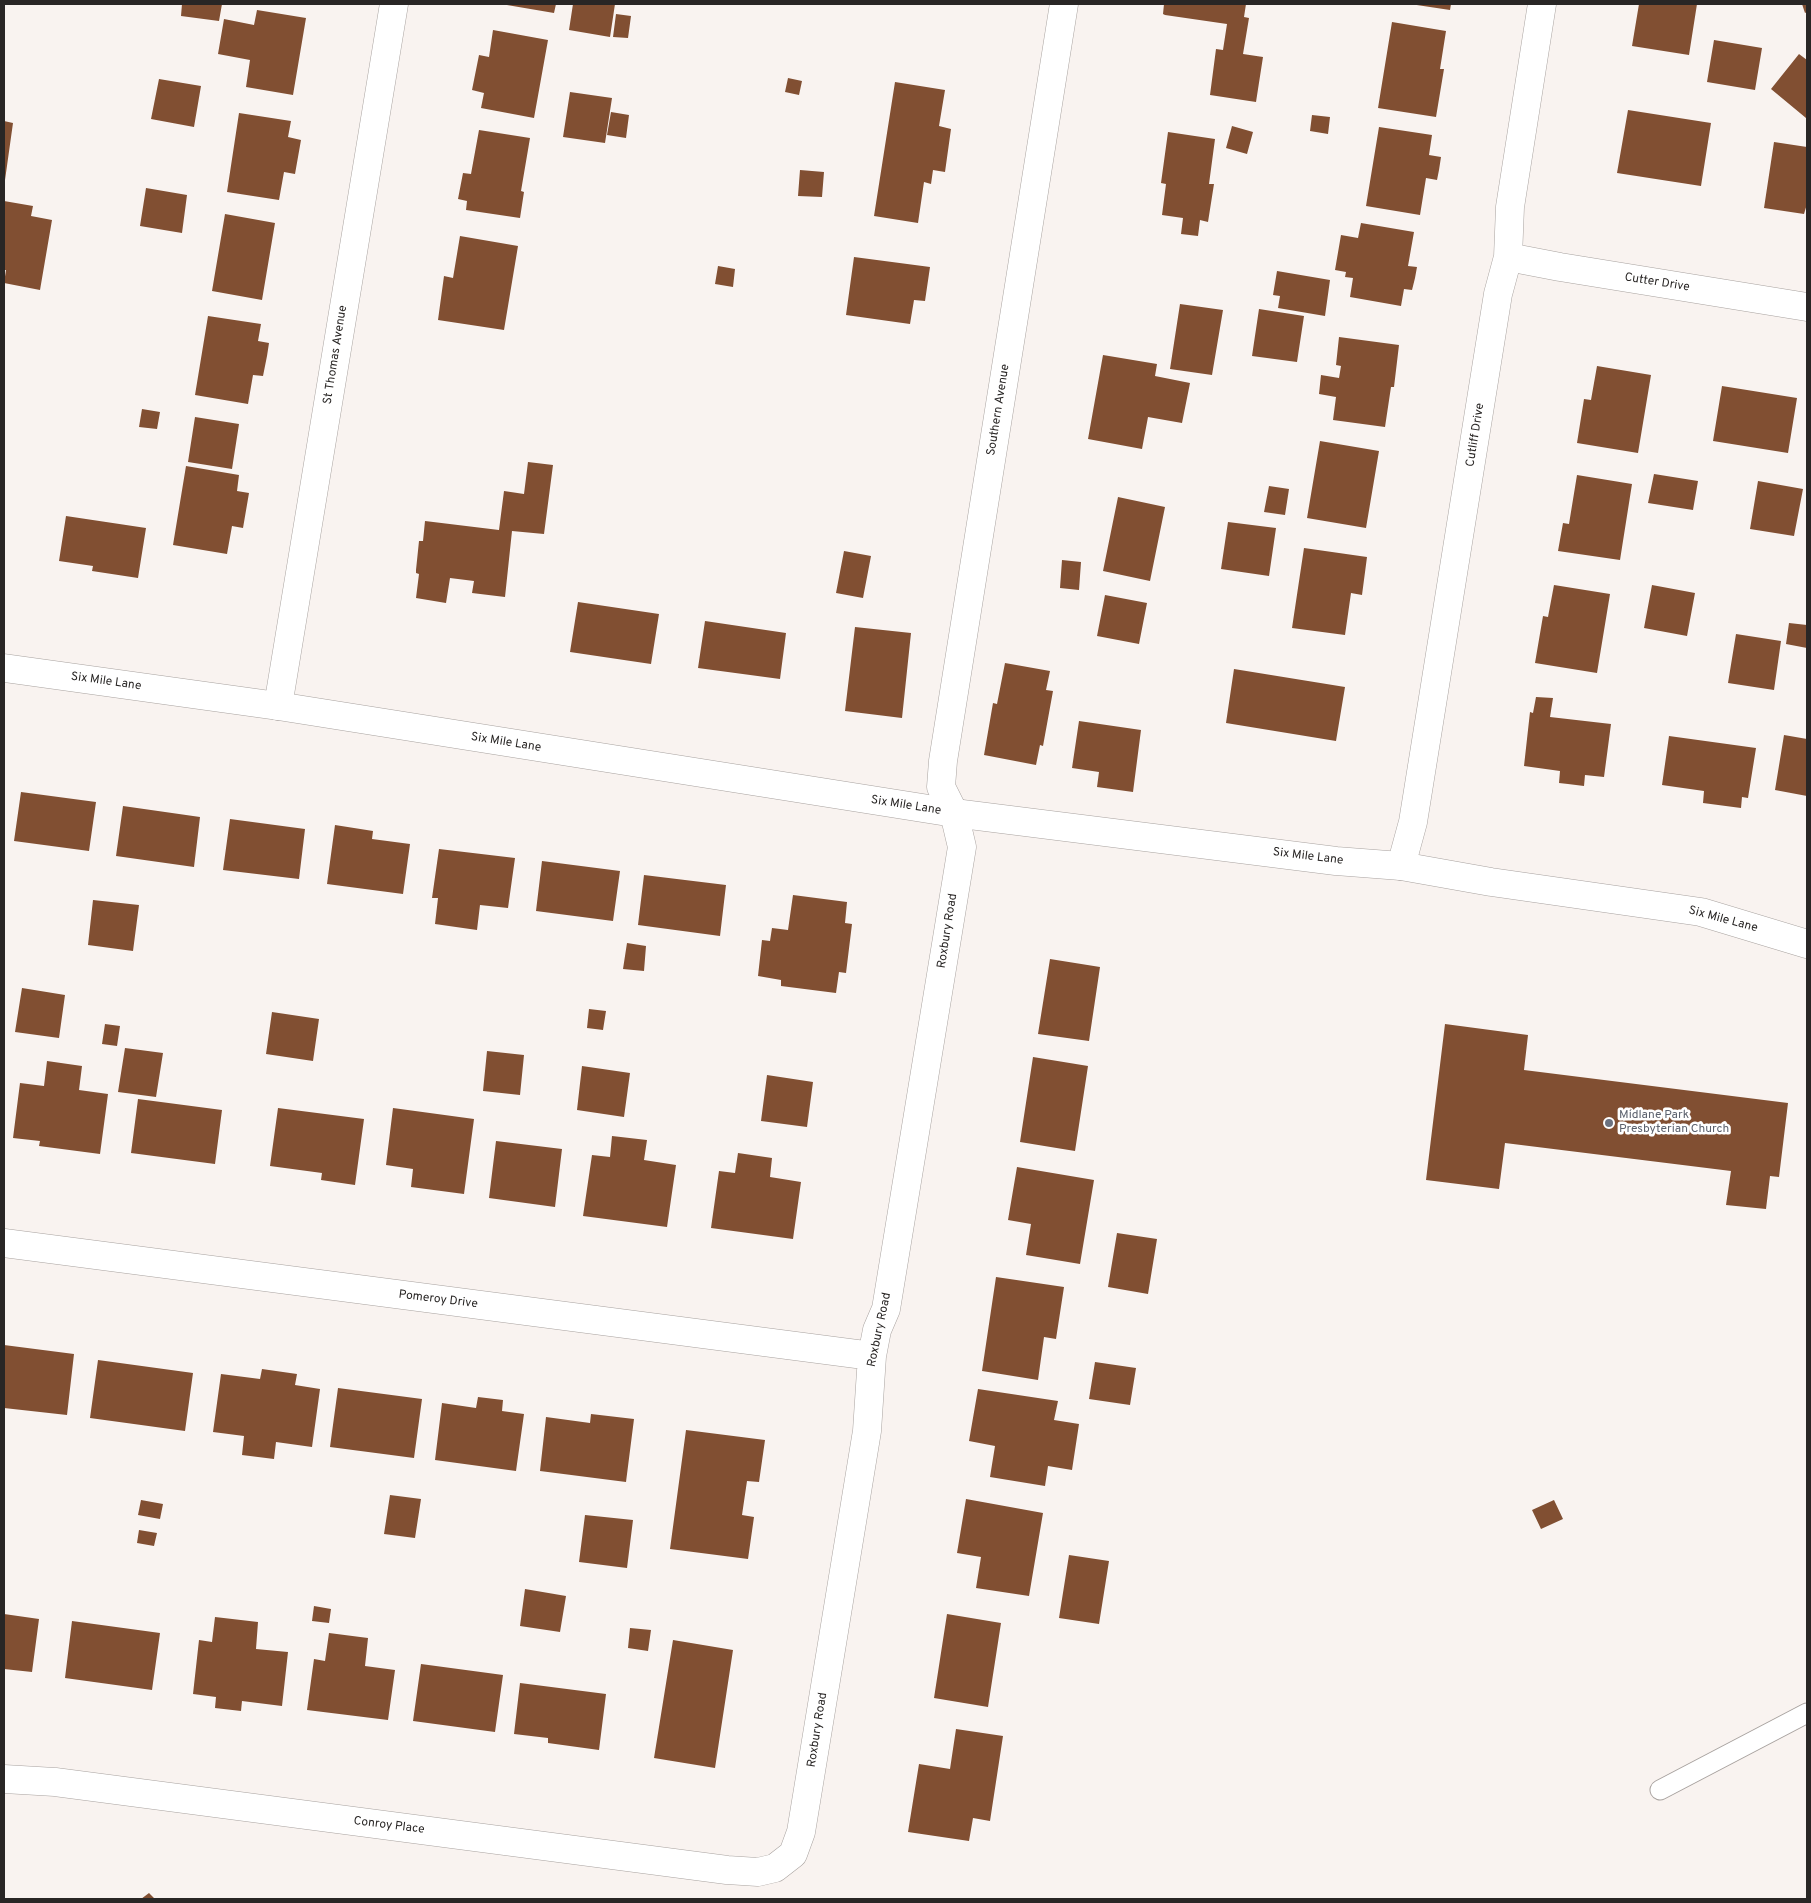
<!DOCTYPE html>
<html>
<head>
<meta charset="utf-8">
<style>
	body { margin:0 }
	#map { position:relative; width:1811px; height:1903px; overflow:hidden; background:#f9f3f0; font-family:Overpass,sans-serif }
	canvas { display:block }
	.frame { position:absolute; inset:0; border:5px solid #292625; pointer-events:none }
</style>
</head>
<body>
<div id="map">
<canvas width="1811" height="1903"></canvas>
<div class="frame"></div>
</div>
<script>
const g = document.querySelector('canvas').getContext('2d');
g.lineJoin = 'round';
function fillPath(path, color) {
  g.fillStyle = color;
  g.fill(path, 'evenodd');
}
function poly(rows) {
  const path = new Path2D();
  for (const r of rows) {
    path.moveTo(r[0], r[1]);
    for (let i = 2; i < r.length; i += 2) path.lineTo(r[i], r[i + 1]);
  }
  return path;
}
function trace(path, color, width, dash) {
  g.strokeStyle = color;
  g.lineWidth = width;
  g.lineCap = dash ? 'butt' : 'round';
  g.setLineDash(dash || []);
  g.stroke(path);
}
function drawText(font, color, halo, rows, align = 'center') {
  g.font = font + ' Overpass,sans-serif';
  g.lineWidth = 5;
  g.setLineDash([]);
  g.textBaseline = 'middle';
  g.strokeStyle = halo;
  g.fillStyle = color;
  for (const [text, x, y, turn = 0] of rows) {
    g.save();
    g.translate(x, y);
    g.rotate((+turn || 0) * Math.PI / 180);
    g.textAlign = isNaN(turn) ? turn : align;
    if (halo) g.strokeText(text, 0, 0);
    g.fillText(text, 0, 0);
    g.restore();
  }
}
fillPath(poly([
	[182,4,222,4,219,21,181,16],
	[501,4,556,4,554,13],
	[573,4,615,4,610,37,569,30],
	[1164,4,1246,4,1244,17,1249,18,1243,54,1263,57,1256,102,1210,95,1216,49,1223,50,1227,24,1165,15,1163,14],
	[1410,4,1451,4,1450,10],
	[1639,4,1697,4,1689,55,1632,46],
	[1802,4,1807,4,1807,12,1805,13],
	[257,10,306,18,293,95,246,87,250,60,218,54,224,19,254,25],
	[616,14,631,16,628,38,613,37],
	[1392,22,1446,31,1440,69,1444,69,1436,117,1378,108],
	[493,30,548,40,534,118,481,108,484,93,472,90,479,55,489,57],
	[1714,40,1762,48,1755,90,1707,82],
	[1799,54,1807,60,1806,118,1771,89],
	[788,78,802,81,799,95,785,92],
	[159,79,201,86,194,127,151,119],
	[895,82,945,90,939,126,951,129,945,172,933,170,931,184,924,182,918,223,874,216],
	[570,92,612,98,605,143,563,137],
	[1628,110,1711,123,1701,186,1617,173],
	[611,112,629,115,626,138,607,135],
	[239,113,291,121,288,137,301,140,295,174,284,172,279,200,227,192],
	[1312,115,1330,117,1328,134,1310,131],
	[4,121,13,123,5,180,4,179],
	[1232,126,1253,132,1247,154,1226,148],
	[1379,127,1432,135,1429,155,1441,157,1439,170,1437,180,1426,178,1420,215,1366,206],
	[479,130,530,138,521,191,524,192,520,218,466,210,467,201,458,199,463,173,471,174],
	[1168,132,1215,139,1209,184,1214,184,1208,222,1200,220,1198,236,1181,234,1183,218,1162,215,1166,184,1161,183],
	[1774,142,1807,147,1807,204,1804,214,1764,208],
	[800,170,824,172,822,197,798,196],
	[146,188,187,195,182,233,140,226],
	[4,201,33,206,31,216,52,220,40,290,4,283,6,270,4,270],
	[225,214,275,223,262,300,212,291],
	[1361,223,1414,232,1408,266,1417,267,1415,278,1412,290,1404,289,1401,306,1350,297,1353,278,1345,277,1346,272,1335,270,1341,235,1358,238],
	[460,236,518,246,504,330,438,320,444,276,453,278],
	[854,257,930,267,925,301,914,300,910,324,846,315],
	[718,266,735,269,733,287,715,284],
	[1277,271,1330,280,1325,316,1278,308,1280,296,1273,295],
	[1180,304,1223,310,1212,375,1170,369],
	[1259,309,1304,316,1297,362,1252,356],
	[208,316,261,324,258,341,269,343,267,356,263,376,253,375,248,404,195,395],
	[1339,337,1399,345,1394,387,1391,387,1385,427,1333,420,1336,397,1319,394,1321,375,1339,378,1341,366,1336,365],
	[1103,355,1157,364,1155,376,1190,383,1182,423,1148,417,1142,449,1088,439],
	[1597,366,1651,375,1638,453,1577,443,1584,399,1591,400],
	[1722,386,1797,398,1788,453,1713,441],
	[142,409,160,412,157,429,139,427],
	[195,417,239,424,232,469,188,462],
	[1320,441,1379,451,1366,528,1307,518],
	[528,462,553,465,544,534,512,531,505,597,472,593,474,581,450,578,446,603,416,598,419,574,416,573,416,570,419,541,423,541,425,521,499,530,504,491,524,494],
	[186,466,239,475,237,491,249,493,243,528,232,526,227,554,173,545],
	[1654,474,1698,481,1693,510,1648,503],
	[1577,475,1632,484,1620,560,1558,551,1563,523,1569,524],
	[1758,481,1803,489,1794,536,1750,529],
	[1269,486,1289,489,1285,515,1264,512],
	[1118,497,1165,507,1150,581,1103,571],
	[66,516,146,528,138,578,92,571,93,566,59,561],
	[1228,522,1276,528,1269,576,1221,569],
	[1304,548,1367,557,1362,595,1351,593,1345,635,1292,628],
	[844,551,871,556,863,598,836,593],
	[1062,560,1081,562,1079,590,1060,588],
	[1554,585,1610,594,1597,673,1535,663,1543,616,1548,617],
	[1652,585,1695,593,1687,636,1644,628],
	[1105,595,1147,603,1139,644,1097,636],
	[578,602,659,614,651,664,570,652],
	[705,621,786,633,780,679,698,668],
	[1789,623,1807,625,1807,648,1786,644],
	[855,627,911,633,902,718,845,711],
	[1736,634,1781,641,1774,690,1728,683],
	[1005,663,1050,671,1046,690,1053,691,1043,746,1040,745,1036,765,984,755,993,703,997,704],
	[1234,669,1345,687,1336,741,1226,723],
	[1536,697,1553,698,1550,717,1611,724,1604,777,1585,775,1584,786,1568,784,1559,783,1560,771,1524,766,1530,712,1533,713],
	[1079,721,1141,730,1133,792,1097,787,1099,772,1072,768],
	[1784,735,1807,739,1807,796,1775,790],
	[1669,736,1756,748,1748,798,1742,797,1741,808,1703,803,1704,791,1662,785],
	[21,792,96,802,89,851,14,841],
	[123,806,200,817,194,867,116,856],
	[230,819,305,829,299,879,223,870],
	[335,825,373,831,372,839,410,844,403,894,327,884],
	[439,849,515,858,508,908,480,905,477,930,435,924,438,898,432,898],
	[542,861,620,871,613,921,536,911],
	[644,875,726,885,720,936,638,925],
	[793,895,847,902,845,923,852,924,846,973,839,972,836,993,781,986,781,980,758,976,762,940,770,941,772,928,788,930],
	[93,900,139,905,133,951,88,945],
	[627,943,646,946,644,971,623,969],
	[1050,959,1100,967,1089,1041,1038,1034],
	[22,988,65,995,59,1038,15,1032],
	[589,1009,606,1011,603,1030,587,1028],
	[272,1012,319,1019,313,1061,266,1054],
	[105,1024,120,1026,117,1046,102,1044],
	[1445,1024,1528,1035,1524,1070,1788,1103,1779,1177,1770,1176,1766,1209,1726,1205,1731,1171,1505,1143,1499,1189,1426,1180],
	[125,1048,163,1053,156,1097,118,1092],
	[487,1051,524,1055,520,1095,483,1091],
	[1033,1057,1088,1066,1075,1151,1020,1142],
	[47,1061,82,1066,79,1090,108,1094,100,1154,39,1146,40,1141,13,1138,20,1083,44,1086],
	[582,1066,630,1073,624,1117,577,1110],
	[767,1075,813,1082,807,1127,761,1121],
	[138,1099,222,1110,215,1164,131,1153],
	[278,1108,364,1119,355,1185,321,1180,322,1173,270,1166],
	[393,1108,474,1119,464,1194,411,1187,413,1169,386,1165],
	[612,1136,647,1140,644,1160,676,1165,667,1227,583,1216,592,1155,610,1157],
	[496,1141,562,1149,555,1207,489,1198],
	[738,1153,772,1158,770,1177,801,1182,793,1239,711,1228,719,1171,735,1173],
	[1017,1167,1094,1180,1080,1264,1026,1255,1031,1224,1008,1220],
	[1117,1233,1157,1239,1148,1294,1108,1287],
	[996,1277,1064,1287,1056,1339,1044,1337,1038,1380,982,1371],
	[4,1345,74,1354,67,1415,4,1408],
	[98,1360,193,1373,185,1431,90,1418],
	[1095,1362,1136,1368,1130,1405,1089,1399],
	[262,1369,297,1374,295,1385,320,1389,312,1447,276,1442,274,1459,242,1455,244,1436,213,1432,221,1374,260,1379],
	[338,1388,422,1399,414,1458,330,1447],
	[978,1389,1058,1401,1054,1420,1079,1424,1072,1470,1048,1466,1045,1486,990,1477,995,1446,969,1441],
	[478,1397,503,1400,502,1411,524,1414,516,1471,435,1460,442,1403,476,1408],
	[591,1414,634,1419,626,1482,540,1471,546,1417,590,1423],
	[686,1430,765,1440,759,1482,747,1481,742,1515,754,1517,748,1559,670,1549],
	[390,1495,421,1499,415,1538,384,1534],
	[966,1499,1043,1513,1029,1596,976,1588,981,1557,957,1553],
	[141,1500,163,1504,160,1519,138,1515],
	[1554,1500,1563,1519,1541,1529,1532,1510],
	[585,1515,633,1520,627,1568,579,1562],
	[139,1530,157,1533,154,1546,137,1543],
	[1069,1555,1109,1561,1099,1624,1059,1618],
	[525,1589,566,1596,560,1632,520,1626],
	[314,1606,331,1609,329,1623,312,1621],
	[4,1614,39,1619,32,1672,4,1669],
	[947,1614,1001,1623,988,1707,934,1698],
	[215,1617,258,1622,256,1649,288,1652,282,1706,242,1701,241,1711,215,1708,216,1697,193,1694,199,1640,212,1642],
	[72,1621,160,1633,152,1690,65,1678],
	[630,1628,651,1630,648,1651,628,1648],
	[329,1633,368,1638,365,1666,395,1670,388,1720,307,1710,314,1659,325,1661],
	[673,1640,733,1650,715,1768,654,1758],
	[421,1664,503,1675,495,1732,413,1721],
	[520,1683,606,1694,599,1750,548,1743,548,1738,514,1734],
	[956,1729,1003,1736,990,1821,973,1818,969,1841,908,1832,919,1764,950,1769],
	[149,1893,155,1899,141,1899]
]), '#814f32');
const service = poly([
	[1660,1790,1807,1713]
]);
const minor = poly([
	[1508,257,1560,267,1807,307],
	[278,706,394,4],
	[1401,866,1413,822,1498,294,1508,257,1510,207,1542,4],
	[4,1243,872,1356],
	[4,1779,55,1782,727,1870,758,1872,775,1868,793,1854,801,1832,867,1431,872,1356,877,1330,886,1309,962,847,954,813,941,787,943,761,1064,4]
]);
const tertiary = poly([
	[4,668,278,706,954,813,1336,861,1401,866,1491,882,1701,912,1807,944]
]);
trace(service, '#a8a29f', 21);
trace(minor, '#a8a29f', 29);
trace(tertiary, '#a8a29f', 29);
trace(service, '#fff', 19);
trace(minor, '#fff', 28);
trace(tertiary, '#fff', 28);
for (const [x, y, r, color] of [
	[1609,1123,5,"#6b7280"]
]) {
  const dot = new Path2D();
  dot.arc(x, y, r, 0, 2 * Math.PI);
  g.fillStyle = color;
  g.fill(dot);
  trace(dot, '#fff', 2);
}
drawText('12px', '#292625', '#fff', [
	["Cutter Drive",1657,283,9],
	["St Thomas Avenue",336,355,-81],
	["Southern Avenue",999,410,-81],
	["Cutliff Drive",1476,435,-81],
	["Six Mile Lane",106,682,8],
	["Six Mile Lane",506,743,9],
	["Six Mile Lane",906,806,9],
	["Six Mile Lane",1308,857,7],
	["Six Mile Lane",1723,920,15],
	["Roxbury Road",948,931,-81],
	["Pomeroy Drive",438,1300,7],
	["Roxbury Road",880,1330,-78],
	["Roxbury Road",818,1730,-81],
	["Conroy Place",389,1826,7]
]);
drawText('12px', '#5b616d', '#fff', [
	["Midlane Park",1619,1116],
	["Presbyterian Church",1619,1130]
], 'left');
</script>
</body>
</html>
